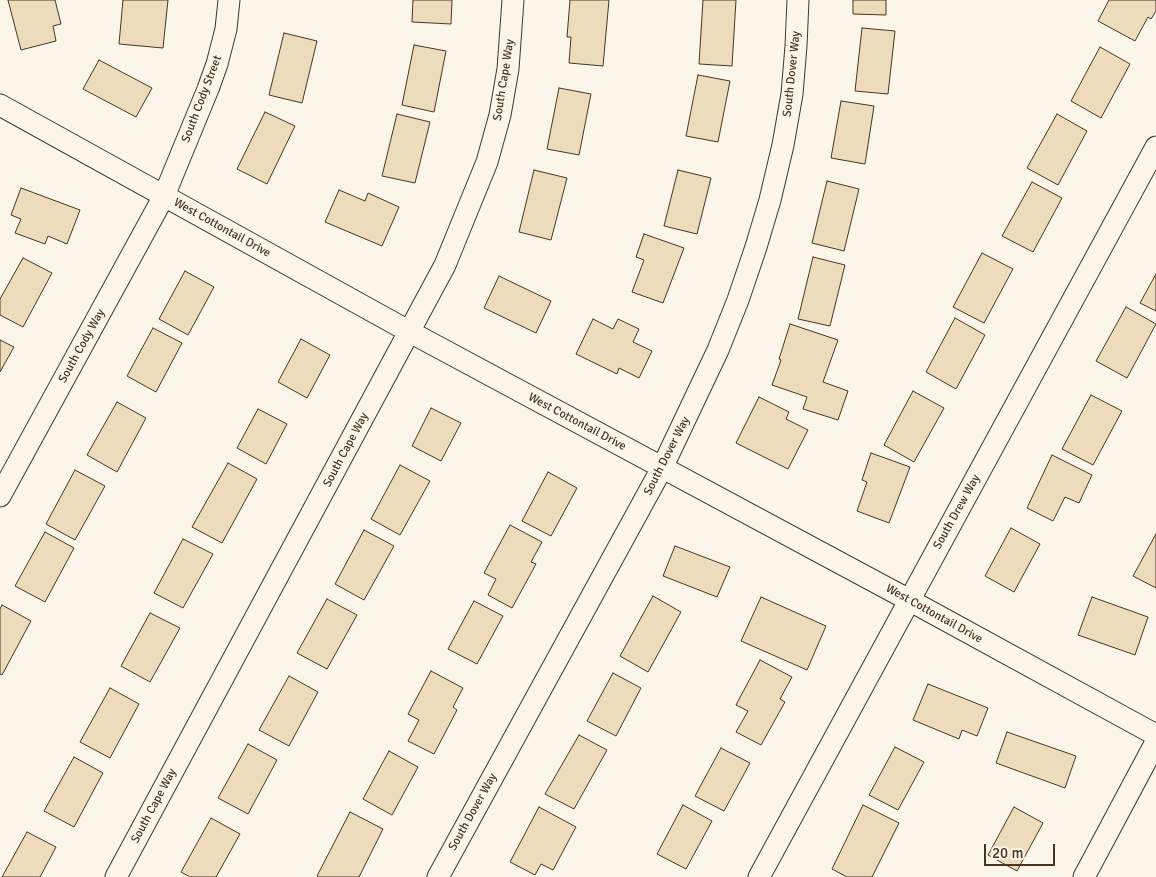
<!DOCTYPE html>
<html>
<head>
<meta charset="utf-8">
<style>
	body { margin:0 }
	#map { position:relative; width:1156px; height:877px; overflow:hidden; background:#fbf6e9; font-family:Signika,sans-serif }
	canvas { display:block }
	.scale { position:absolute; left:984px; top:844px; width:71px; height:22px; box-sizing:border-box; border:2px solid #4a3520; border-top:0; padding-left:6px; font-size:15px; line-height:18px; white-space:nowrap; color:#4a3520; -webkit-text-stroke:4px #fbf6e9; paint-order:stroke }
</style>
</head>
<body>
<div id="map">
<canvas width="1156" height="877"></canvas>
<div class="scale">20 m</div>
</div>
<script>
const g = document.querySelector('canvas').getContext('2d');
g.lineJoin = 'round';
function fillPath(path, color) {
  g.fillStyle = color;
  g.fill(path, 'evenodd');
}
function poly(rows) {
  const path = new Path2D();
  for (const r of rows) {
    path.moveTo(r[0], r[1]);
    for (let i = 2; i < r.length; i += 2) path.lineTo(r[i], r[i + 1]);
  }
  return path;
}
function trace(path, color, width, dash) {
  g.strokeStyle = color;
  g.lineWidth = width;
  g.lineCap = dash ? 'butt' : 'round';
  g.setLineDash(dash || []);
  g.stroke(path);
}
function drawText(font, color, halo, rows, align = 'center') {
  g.font = font + ' Signika,sans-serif';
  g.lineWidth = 4;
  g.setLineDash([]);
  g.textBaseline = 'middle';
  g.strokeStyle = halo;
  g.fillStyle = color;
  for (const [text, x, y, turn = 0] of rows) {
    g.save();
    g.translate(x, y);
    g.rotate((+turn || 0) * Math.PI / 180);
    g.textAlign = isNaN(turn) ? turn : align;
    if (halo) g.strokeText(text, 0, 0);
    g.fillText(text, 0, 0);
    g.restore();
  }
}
const building = poly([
	[8,0,55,0,61,24,53,26,56,41,21,50,8,0],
	[123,0,168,0,163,48,119,44,123,0],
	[413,0,452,0,451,24,412,22,413,0],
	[570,0,609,0,603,66,569,63,571,37,567,37,570,0],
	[703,0,736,0,732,66,699,64,703,0],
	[853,0,886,0,886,15,853,14,853,0],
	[1109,0,1156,0,1156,11,1151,19,1148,17,1135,41,1098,21,1109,0],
	[862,28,895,31,888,94,855,91,862,28],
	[284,33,317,41,302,103,269,95,284,33],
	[414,45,446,51,434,112,402,105,414,45],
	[1100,47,1130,64,1101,118,1071,101,1100,47],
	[99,60,152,88,136,117,83,89,99,60],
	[698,75,730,81,718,142,686,136,698,75],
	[559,88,591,94,579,155,547,149,559,88],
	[841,101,874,106,865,164,831,158,841,101],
	[265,112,295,126,267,184,237,169,265,112],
	[397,114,430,122,415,183,382,176,397,114],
	[1057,114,1087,131,1058,185,1027,168,1057,114],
	[534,170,567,178,551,240,519,232,534,170],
	[678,170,711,178,697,234,664,226,678,170],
	[827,181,859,189,844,251,812,243,827,181],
	[1032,182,1062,198,1033,252,1002,236,1032,182],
	[21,188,80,210,67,244,48,236,45,244,15,233,21,219,11,215,21,188],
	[339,190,365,201,368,193,399,207,382,246,325,222,339,190],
	[644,234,684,248,663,303,632,292,644,260,636,257,644,234],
	[982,253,1013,269,984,323,953,307,982,253],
	[813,257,845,265,830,326,798,319,813,257],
	[23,258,52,273,23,327,0,315,0,299,23,258],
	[185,271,214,287,188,335,159,319,185,271],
	[1156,274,1156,311,1140,303,1156,274],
	[499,276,551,301,536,333,484,308,499,276],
	[1126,307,1156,324,1127,378,1096,361,1126,307],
	[955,318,985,335,956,389,926,372,955,318],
	[593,319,613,329,618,319,639,329,633,342,652,351,639,378,619,368,617,374,576,354,593,319],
	[790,324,838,340,823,382,848,391,838,420,803,409,807,397,772,385,781,360,779,359,790,324],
	[153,328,182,343,156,392,127,376,153,328],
	[301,339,330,355,307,398,278,382,301,339],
	[0,340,14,347,0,372,0,340],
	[913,391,944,408,914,462,884,445,913,391],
	[1091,395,1122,411,1093,465,1062,449,1091,395],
	[759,397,789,412,786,419,808,430,788,469,736,443,759,397],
	[117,402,146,418,117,472,87,455,117,402],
	[431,408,461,423,441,461,412,446,431,408],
	[258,409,287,424,266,464,237,448,258,409],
	[871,453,910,467,889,523,857,511,867,482,862,480,871,453],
	[1052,455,1092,475,1079,503,1065,497,1053,521,1027,508,1052,455],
	[228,463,257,479,222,543,192,527,228,463],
	[400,465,430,481,400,535,371,519,400,465],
	[75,470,105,486,75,540,46,524,75,470],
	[548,472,577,488,551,536,522,521,548,472],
	[510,525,542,542,531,562,536,564,512,608,488,595,496,579,484,573,510,525],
	[1011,528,1040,544,1014,592,985,576,1011,528],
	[364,530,394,546,364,600,335,584,364,530],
	[45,532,74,548,45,602,15,586,45,532],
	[1156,534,1156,588,1133,576,1156,534],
	[183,539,213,554,183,608,154,593,183,539],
	[675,546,730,567,717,597,663,576,675,546],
	[653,596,681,612,648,672,620,656,653,596],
	[761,597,826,626,807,670,741,641,761,597],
	[1092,597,1148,617,1135,655,1078,635,1092,597],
	[327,599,357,615,327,669,297,653,327,599],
	[474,601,503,616,477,664,448,649,474,601],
	[2,605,31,621,2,675,0,674,0,609,2,605],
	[150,613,180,628,150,682,121,666,150,613],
	[760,660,792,677,780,699,785,702,761,745,736,732,748,711,736,705,760,660],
	[431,671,463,688,453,707,457,710,434,754,408,741,419,720,408,714,431,671],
	[613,673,641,688,616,736,587,721,613,673],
	[289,676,318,692,289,746,259,730,289,676],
	[928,684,988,708,977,736,962,730,959,739,913,720,928,684],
	[110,688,139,704,110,758,80,742,110,688],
	[1007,732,1076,756,1065,788,996,763,1007,732],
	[579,735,607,750,574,809,545,794,579,735],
	[248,744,277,760,248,814,218,798,248,744],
	[895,747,924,762,898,810,869,795,895,747],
	[721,748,750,763,724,811,695,796,721,748],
	[389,751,418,767,392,815,363,799,389,751],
	[74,757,103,773,74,827,44,811,74,757],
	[683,805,712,821,686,869,657,854,683,805],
	[863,805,899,823,872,877,847,877,832,869,863,805],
	[539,807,576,827,553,870,541,864,535,875,510,862,539,807],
	[1014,807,1043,823,1017,871,988,855,1014,807],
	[350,812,383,829,359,877,319,877,317,876,350,812],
	[211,818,240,834,216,877,190,877,181,872,211,818],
	[27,832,56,847,40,877,2,877,27,832]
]);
fillPath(building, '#ecdcbc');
trace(building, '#4a3520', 1);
const street = poly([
	[0,105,410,332,909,600,1156,735],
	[0,496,164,196,208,89,217,64,226,29,229,0],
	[116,877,445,265,487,162,500,115,508,69,513,0],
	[438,877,662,468,718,350,738,300,756,247,770,200,783,145,792,94,796,46,798,0],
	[759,877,1156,147],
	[1084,877,1156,742]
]);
trace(street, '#4a3520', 23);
trace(street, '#fbf6e9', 21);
drawText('12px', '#4a3520', '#fbf6e9', [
	["South Dover Way",792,74,-84],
	["South Cape Way",504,80,-81],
	["South Cody Street",202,99,-69],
	["West Cottontail Drive",222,228,29],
	["South Cody Way",82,346,-61],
	["West Cottontail Drive",577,422,28],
	["South Cape Way",346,450,-62],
	["South Dover Way",667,456,-63],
	["South Drew Way",957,512,-61],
	["West Cottontail Drive",934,614,29],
	["South Cape Way",154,806,-62],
	["South Dover Way",473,812,-61]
]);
</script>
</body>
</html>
